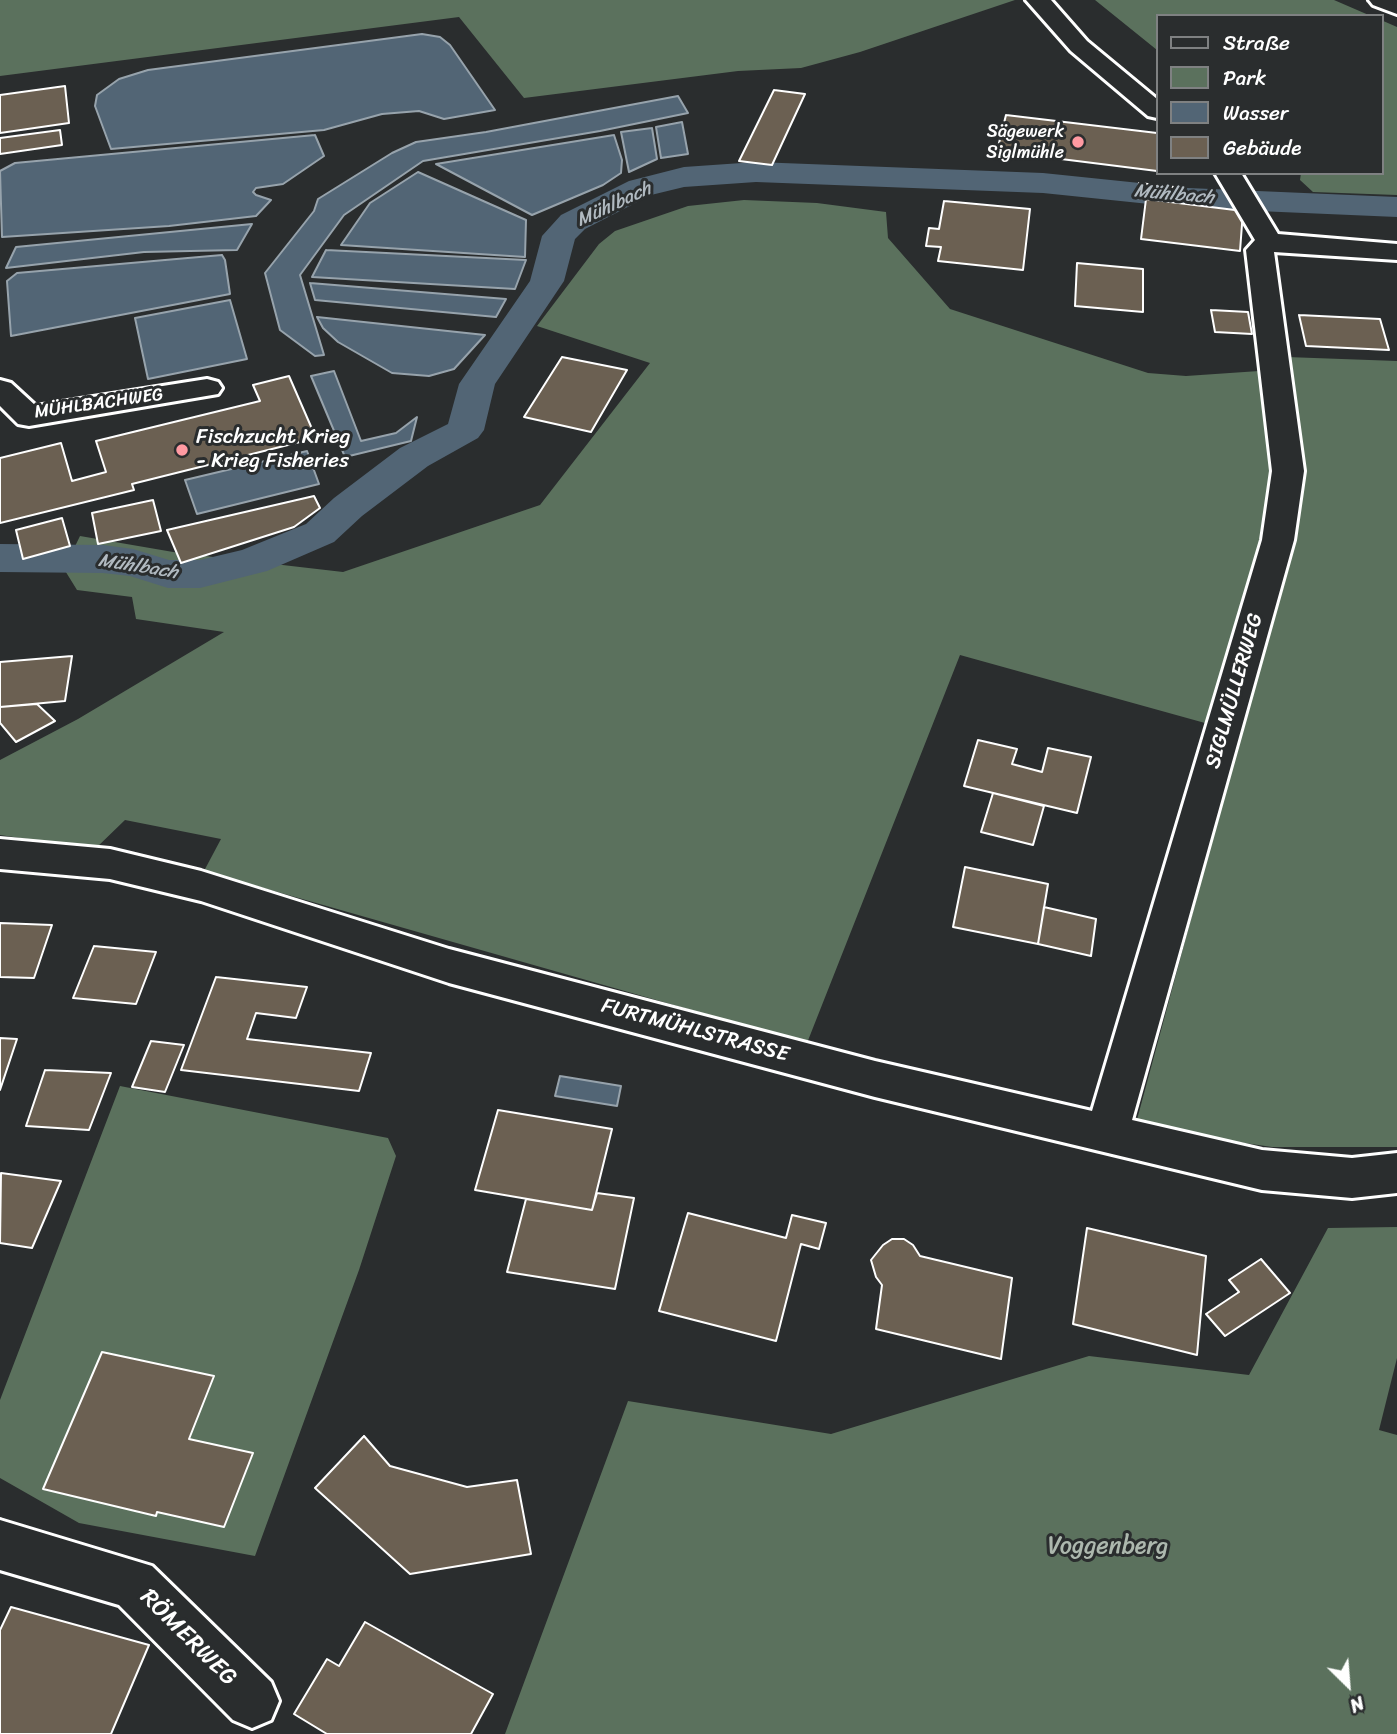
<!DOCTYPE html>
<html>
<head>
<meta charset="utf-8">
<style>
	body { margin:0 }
	#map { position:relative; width:1397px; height:1734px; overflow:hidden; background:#2a2d2e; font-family:Sriracha,sans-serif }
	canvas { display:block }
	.legend { position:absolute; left:1156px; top:14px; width:228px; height:161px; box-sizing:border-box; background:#2a2d2e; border:2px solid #7f8182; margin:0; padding:9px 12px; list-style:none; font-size:21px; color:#fff }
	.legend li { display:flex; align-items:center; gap:14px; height:35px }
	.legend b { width:35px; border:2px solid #7f8182 }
	.north { position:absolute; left:1313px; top:1650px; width:70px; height:70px; -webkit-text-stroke:5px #2a2d2e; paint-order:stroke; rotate:155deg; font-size:19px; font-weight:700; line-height:28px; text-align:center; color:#fff }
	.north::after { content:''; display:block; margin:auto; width:24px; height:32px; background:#fff; clip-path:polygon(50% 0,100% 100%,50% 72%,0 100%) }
</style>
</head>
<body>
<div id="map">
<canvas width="1397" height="1734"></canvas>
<ul class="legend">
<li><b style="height:9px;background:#2a2d2e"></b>Straße</li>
<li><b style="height:19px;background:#5b715d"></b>Park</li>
<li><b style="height:19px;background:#526575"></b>Wasser</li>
<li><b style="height:19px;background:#6b6052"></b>Gebäude</li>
</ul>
<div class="north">N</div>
</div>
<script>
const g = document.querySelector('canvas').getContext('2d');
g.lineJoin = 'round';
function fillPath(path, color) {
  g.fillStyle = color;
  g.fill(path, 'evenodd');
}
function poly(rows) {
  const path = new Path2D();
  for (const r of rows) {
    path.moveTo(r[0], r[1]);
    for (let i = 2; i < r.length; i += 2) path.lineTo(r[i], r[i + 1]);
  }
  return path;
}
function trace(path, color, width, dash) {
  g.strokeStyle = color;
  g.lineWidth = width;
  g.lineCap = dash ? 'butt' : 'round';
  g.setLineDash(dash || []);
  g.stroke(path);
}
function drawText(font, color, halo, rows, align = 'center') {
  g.font = font + ' Sriracha,sans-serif';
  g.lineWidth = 6;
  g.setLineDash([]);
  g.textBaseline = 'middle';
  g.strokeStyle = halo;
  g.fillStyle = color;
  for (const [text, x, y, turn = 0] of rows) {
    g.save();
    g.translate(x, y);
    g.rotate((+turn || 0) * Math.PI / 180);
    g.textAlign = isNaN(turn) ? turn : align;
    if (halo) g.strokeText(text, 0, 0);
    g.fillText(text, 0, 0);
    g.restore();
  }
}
fillPath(poly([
	[0,0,1015,0,860,52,801,68,738,71,524,98,459,17,0,76],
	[1095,0,1334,0,1371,16,1157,16,1157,50],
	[1381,20,1397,27,1397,195,1313,192,1300,180,1301,173,1381,173],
	[744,200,817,203,886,212,888,238,950,309,1148,373,1186,376,1259,371,1259,356,1397,361,1397,1147,1272,1147,1135,1127,1241,733,960,655,807,1043,204,871,221,839,125,820,95,849,0,835,0,760,78,719,224,632,136,619,132,597,77,590,64,569,80,536,179,553,343,572,540,505,650,363,537,326,599,244,615,231,688,206],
	[120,1086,388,1138,396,1156,359,1270,255,1556,79,1523,0,1478,0,1400],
	[1397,1227,1397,1358,1379,1430,1397,1435,1397,1734,505,1734,628,1401,831,1434,1089,1356,1249,1375,1328,1228]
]), '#5b715d');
const water = poly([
	[422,34,440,37,450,45,495,110,444,119,419,111,382,114,324,130,111,149,95,106,97,95,119,79,148,70,422,34],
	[678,96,688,113,600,131,423,161,344,215,300,275,324,355,315,356,280,330,265,273,314,211,318,199,392,153,416,142,486,132,678,96],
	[682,122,688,154,661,158,656,127,682,122],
	[652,128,657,159,629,172,621,132,652,128],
	[315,135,324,156,283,184,256,188,253,192,256,195,271,200,256,216,169,226,2,237,0,171,15,163,315,135],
	[614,135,622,160,621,173,603,185,532,215,436,164,614,135],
	[418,172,526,220,525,257,341,245,370,203,418,172],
	[252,224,237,250,144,252,6,268,16,247,252,224],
	[326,250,526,260,515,289,312,277,326,250],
	[222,255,225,260,230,294,11,336,7,281,17,273,222,255],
	[310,283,506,299,496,317,315,300,310,283],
	[230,300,247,359,148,379,135,318,230,300],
	[317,317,485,335,454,369,429,376,392,373,338,342,323,328,317,317],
	[334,371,361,441,396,433,417,417,411,441,345,457,311,376,334,371],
	[307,451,319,484,197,514,185,480,307,451],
	[560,1076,621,1086,617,1106,555,1096,560,1076]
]);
fillPath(water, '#526575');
trace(water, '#97a3ac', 2);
fillPath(poly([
	[756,162,1043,173,1188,188,1397,197,1397,217,1188,208,1043,193,756,182,684,187,651,195,585,229,575,239,564,281,495,384,484,430,478,438,428,466,362,516,334,542,267,571,200,588,168,588,130,576,103,573,0,572,0,544,103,545,133,549,169,560,200,560,242,550,306,524,334,498,400,448,448,424,459,384,530,281,542,236,561,215,629,181,684,167,756,162]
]), '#526575');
const building = poly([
	[65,86,69,123,0,133,0,95,65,86],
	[774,90,805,94,772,165,739,161,774,90],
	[1006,115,1157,133,1157,171,997,151,1006,115],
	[60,130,62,145,0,154,0,138,60,130],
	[1139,183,1183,188,1180,203,1137,198,1139,183],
	[1146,199,1243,211,1240,251,1141,239,1146,199],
	[944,201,1030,209,1023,270,938,261,941,247,926,246,929,228,939,229,944,201],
	[1077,263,1143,269,1143,312,1075,306,1077,263],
	[1211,310,1248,312,1252,334,1215,332,1211,310],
	[1299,315,1380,319,1389,350,1306,346,1299,315],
	[562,357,627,370,591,432,524,417,562,357],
	[289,376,316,438,132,484,134,490,0,523,0,458,61,443,72,481,106,472,96,441,260,401,253,385,289,376],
	[314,496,320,508,294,527,181,563,167,530,314,496],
	[153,500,161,531,98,544,92,513,153,500],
	[62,518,70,546,23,559,16,530,62,518],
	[72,656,65,701,0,707,0,662,72,656],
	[37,704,55,721,16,742,0,723,0,707,37,704],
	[978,740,1017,749,1012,764,1042,772,1048,748,1091,757,1077,813,964,786,978,740],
	[993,793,1044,806,1033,845,981,832,993,793],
	[965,867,1048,884,1038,944,953,927,965,867],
	[1044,907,1096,919,1091,956,1038,944,1044,907],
	[0,923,52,925,34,978,0,977,0,923],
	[94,946,156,952,136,1004,73,998,94,946],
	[216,977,307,987,296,1018,256,1013,247,1039,371,1053,359,1091,181,1070,216,977],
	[0,1038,17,1039,0,1090,0,1038],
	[151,1041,184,1045,165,1092,132,1087,151,1041],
	[45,1070,111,1073,89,1130,26,1126,45,1070],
	[498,1110,612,1129,592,1210,475,1190,498,1110],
	[1,1173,61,1181,32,1248,0,1243,1,1173],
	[597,1193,634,1198,615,1289,507,1272,526,1199,592,1210,597,1193],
	[688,1213,786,1238,792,1215,826,1223,819,1249,801,1244,776,1341,659,1311,688,1213],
	[1087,1228,1206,1256,1197,1355,1073,1324,1087,1228],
	[892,1239,904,1239,913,1245,920,1256,1012,1278,1001,1359,876,1329,882,1285,876,1277,871,1260,883,1245,892,1239],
	[1261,1259,1290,1293,1225,1336,1206,1314,1239,1292,1229,1280,1261,1259],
	[102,1352,214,1376,189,1439,253,1453,224,1527,157,1512,156,1516,43,1489,102,1352],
	[364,1436,390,1466,467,1487,517,1480,531,1554,410,1574,315,1488,364,1436],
	[11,1607,149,1645,111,1734,0,1734,0,1630,11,1607],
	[365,1622,493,1694,471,1734,327,1734,294,1714,327,1659,339,1666,365,1622]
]);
fillPath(building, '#6b6052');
trace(building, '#fff', 2);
const minor = poly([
	[1026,0,1051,0,1087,41,1157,99,1157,118,1148,116,1071,51,1026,0],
	[1215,173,1241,173,1278,234,1397,244,1397,260,1274,252,1304,471,1294,540,1132,1120,1262,1150,1352,1158,1397,1153,1397,1193,1352,1198,1262,1190,875,1097,449,983,201,901,110,879,0,869,0,839,110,849,201,871,449,949,875,1061,1092,1111,1262,540,1272,471,1246,250,1255,240,1215,173],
	[207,379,218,382,222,388,218,394,29,426,18,424,0,406,0,380,11,383,36,406,207,379],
	[0,1520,152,1566,271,1682,279,1701,271,1720,252,1728,233,1720,119,1605,0,1570,0,1520]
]);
const primary = poly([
	[1369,0,1397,0,1397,14,1373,5,1369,0]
]);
trace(minor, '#fff', 6);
trace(primary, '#fff', 6);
fillPath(minor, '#2a2d2e');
fillPath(primary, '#2a2d2e');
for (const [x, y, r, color] of [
	[1078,142,7,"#ff9aa2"],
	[182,450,7,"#ff9aa2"]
]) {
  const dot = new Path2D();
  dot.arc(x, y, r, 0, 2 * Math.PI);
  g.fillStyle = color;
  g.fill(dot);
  trace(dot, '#2a2d2e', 2.5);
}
drawText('18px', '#fff', '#2a2d2e', [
	["Sägewerk",1064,132],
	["Siglmühle",1064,153]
], 'right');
drawText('18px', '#fff', '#2a2d2e', [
	["MÜHLBACHWEG",99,404,-8]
]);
drawText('italic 19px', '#b1bac1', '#2a2d2e', [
	["Mühlbach",1174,195,5],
	["Mühlbach",614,205,-25],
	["Mühlbach",138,567,9]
]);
drawText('21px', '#fff', '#2a2d2e', [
	["Fischzucht Krieg",196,438],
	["- Krieg Fisheries",196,462]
], 'left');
drawText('21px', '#fff', '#2a2d2e', [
	["SIGLMÜLLERWEG",1235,691,-74],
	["FURTMÜHLSTRASSE",695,1031,15]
]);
drawText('24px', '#adb8ae', '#2a2d2e', [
	["Voggenberg",1108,1547]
]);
drawText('24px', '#fff', '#2a2d2e', [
	["RÖMERWEG",188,1638,45]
]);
</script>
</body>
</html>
